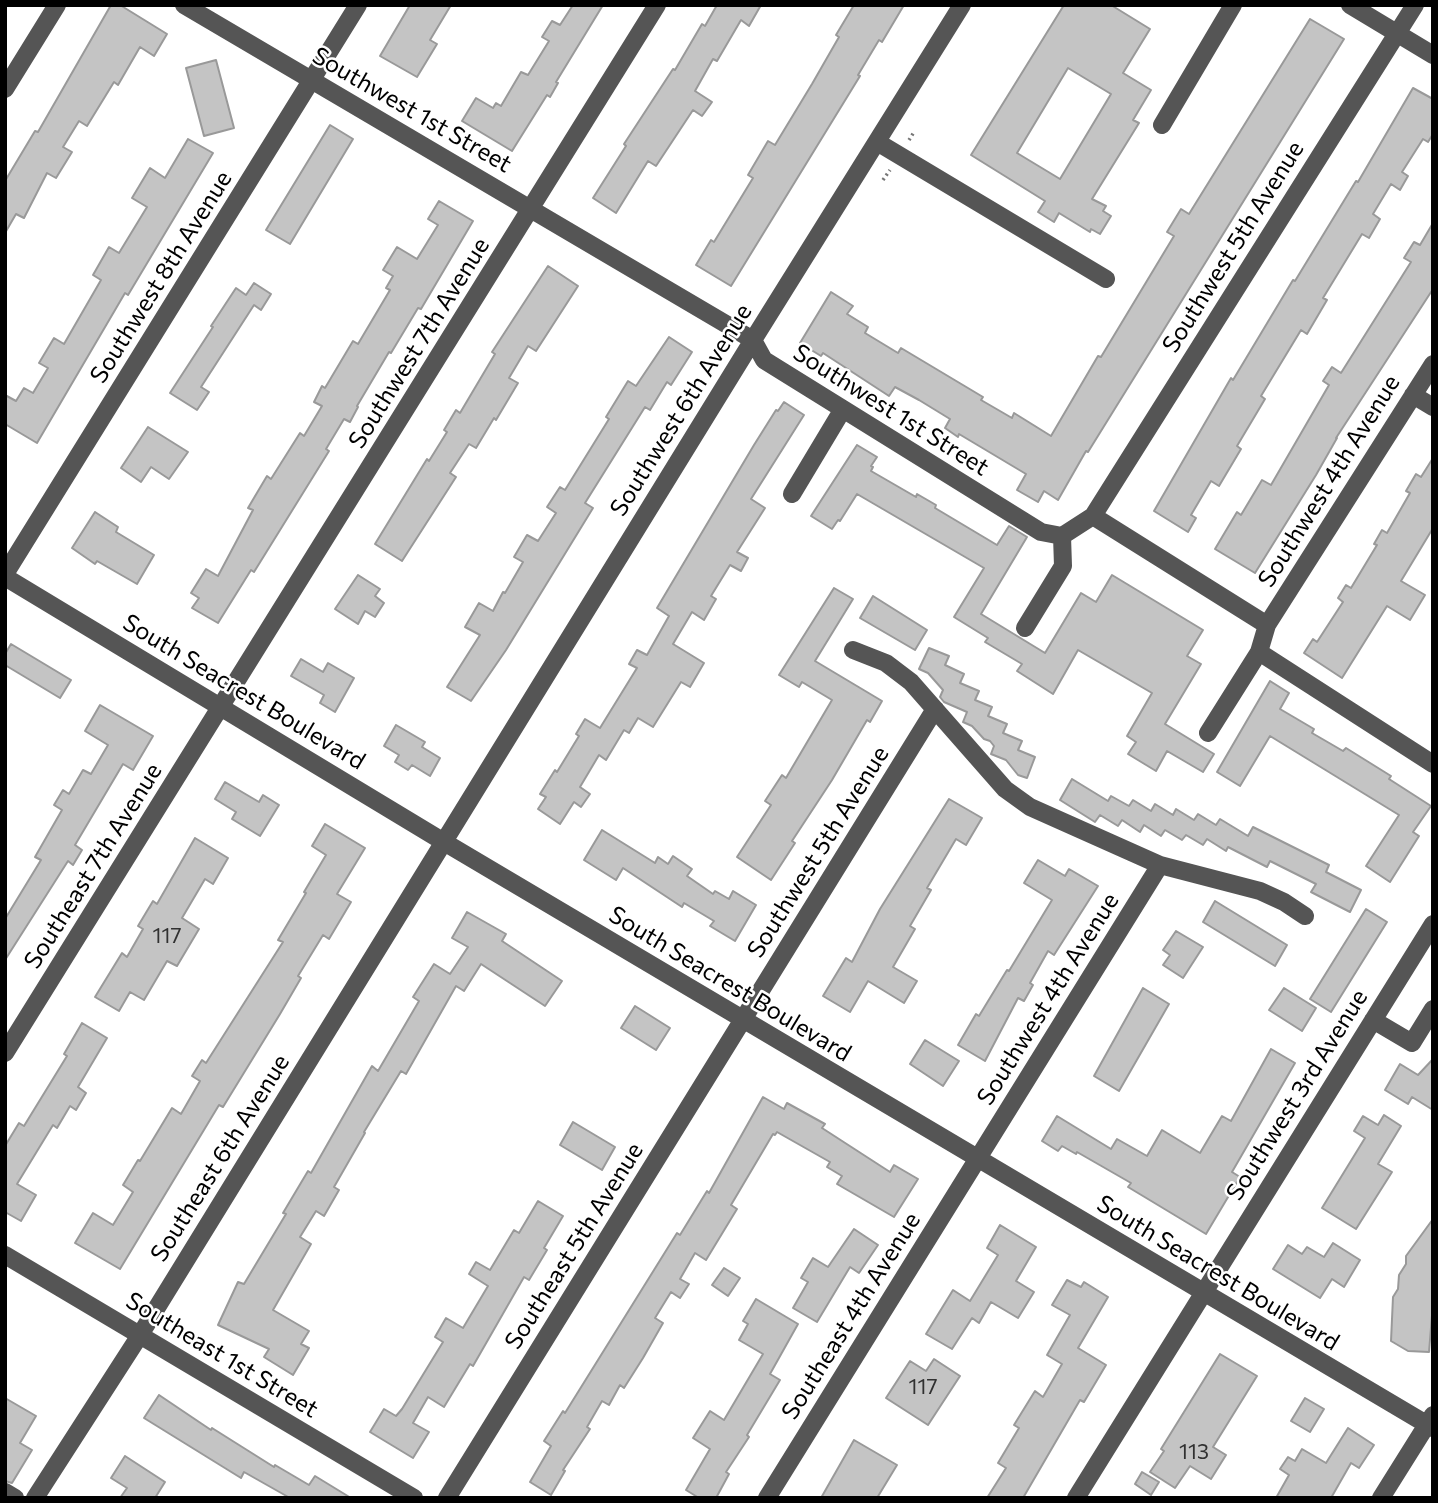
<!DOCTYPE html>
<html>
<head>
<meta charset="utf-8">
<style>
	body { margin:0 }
	#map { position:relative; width:1438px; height:1503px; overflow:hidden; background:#fff; font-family:Commissioner,sans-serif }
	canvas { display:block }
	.frame { position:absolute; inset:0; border:7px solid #000; pointer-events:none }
</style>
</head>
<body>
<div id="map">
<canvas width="1438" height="1503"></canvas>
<div class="frame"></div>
</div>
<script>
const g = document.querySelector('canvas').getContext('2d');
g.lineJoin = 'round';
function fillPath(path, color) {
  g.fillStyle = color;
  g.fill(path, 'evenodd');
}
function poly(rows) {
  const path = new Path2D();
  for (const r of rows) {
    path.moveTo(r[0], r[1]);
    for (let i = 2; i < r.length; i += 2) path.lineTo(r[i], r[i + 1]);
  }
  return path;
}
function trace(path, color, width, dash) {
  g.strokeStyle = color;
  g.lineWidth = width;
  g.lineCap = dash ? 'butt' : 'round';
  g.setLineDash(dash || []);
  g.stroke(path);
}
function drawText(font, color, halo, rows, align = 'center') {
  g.font = font + ' Commissioner,sans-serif';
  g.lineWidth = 5;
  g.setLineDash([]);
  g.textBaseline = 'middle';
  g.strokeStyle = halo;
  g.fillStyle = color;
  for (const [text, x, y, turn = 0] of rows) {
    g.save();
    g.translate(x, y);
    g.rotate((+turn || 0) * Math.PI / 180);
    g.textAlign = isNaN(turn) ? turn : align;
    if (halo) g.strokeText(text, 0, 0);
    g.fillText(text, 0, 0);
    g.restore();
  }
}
const building = poly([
	[111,5,120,5,167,34,154,56,140,47,118,85,114,82,87,126,79,121,63,147,72,152,56,178,47,173,24,218,16,214,5,233,5,181,35,131,38,132,111,5],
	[410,5,451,5,430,40,437,44,417,77,380,56,410,5],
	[573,5,603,5,556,82,558,83,550,97,547,95,512,151,462,121,476,98,493,108,496,103,501,106,521,72,528,75,549,41,542,37,552,21,560,25,573,5],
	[717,5,761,5,749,26,741,20,717,61,713,59,695,91,712,102,702,116,693,110,656,166,648,161,616,213,593,198,626,146,624,144,673,69,675,70,702,24,705,26,717,5],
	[854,5,904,5,882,42,879,40,858,75,860,76,731,286,696,265,711,240,714,242,753,178,748,175,768,141,775,145,812,84,839,37,836,35,854,5],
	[1064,5,1111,5,1150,29,1123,73,1151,90,1133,120,1139,123,1092,199,1106,206,1103,211,1111,216,1100,234,1091,229,1090,232,1059,213,1054,222,1038,212,1045,201,971,155,1064,5],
	[1068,68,1111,94,1060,179,1017,153,1068,68],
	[1310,19,1344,39,1088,452,1086,451,1058,500,1044,491,1038,502,1017,490,1026,474,959,434,958,437,945,428,950,419,919,400,895,387,889,396,823,353,821,356,800,343,831,292,853,306,847,314,868,327,865,333,898,353,901,348,983,397,981,400,1012,418,1014,413,1051,436,1098,356,1101,357,1174,236,1167,232,1181,209,1189,214,1310,19],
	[216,60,234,128,204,136,186,68,216,60],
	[1413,88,1433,99,1433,134,1428,142,1423,139,1402,172,1408,176,1400,190,1391,184,1373,214,1380,219,1369,238,1362,234,1323,298,1327,300,1307,334,1301,330,1261,396,1265,399,1237,446,1241,449,1219,486,1211,481,1191,515,1196,518,1188,532,1154,511,1231,378,1233,380,1293,280,1295,281,1356,181,1358,182,1413,88],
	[330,125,353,139,290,244,266,230,330,125],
	[188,139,213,153,128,295,125,293,37,443,5,424,5,395,16,401,24,388,33,393,48,368,39,363,54,338,64,344,101,280,93,275,109,247,119,253,147,207,132,198,150,168,165,178,188,139],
	[439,201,473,221,421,309,418,308,391,353,389,352,357,406,358,407,350,422,344,419,326,449,329,451,254,572,251,570,218,623,192,608,199,598,191,593,206,569,218,576,253,510,248,508,267,476,271,479,300,433,304,436,322,406,314,402,322,386,325,388,353,341,358,344,390,290,386,288,393,276,383,270,397,247,417,259,438,225,428,219,439,201],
	[1433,223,1433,289,1336,438,1337,438,1316,475,1255,573,1215,549,1237,512,1241,515,1262,480,1271,485,1329,385,1323,381,1332,367,1341,373,1411,262,1404,258,1414,242,1420,245,1433,223],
	[548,266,578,286,536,351,528,346,509,378,518,383,496,420,494,418,476,448,469,444,450,473,456,477,402,561,375,544,427,459,429,461,447,432,444,430,456,410,460,413,495,354,492,352,548,266],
	[254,283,271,294,261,310,254,305,201,387,209,392,197,410,170,393,213,327,211,326,236,288,246,295,254,283],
	[669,337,692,352,671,385,667,382,650,410,645,407,585,503,593,508,506,650,471,701,447,687,480,635,465,627,479,603,493,611,503,592,505,593,523,562,514,557,527,535,538,541,556,513,547,507,560,487,565,490,609,419,606,417,628,381,636,386,669,337],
	[784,402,804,415,751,499,765,508,737,552,748,558,741,571,730,565,711,596,716,599,704,620,692,612,673,644,704,663,690,687,681,682,653,727,638,718,629,733,624,730,606,760,599,755,580,787,590,794,581,807,574,802,560,824,538,809,546,797,540,794,555,770,557,772,579,736,576,734,585,719,600,728,637,668,629,664,637,650,647,655,669,616,657,608,754,445,776,410,778,411,784,402],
	[148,427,188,452,169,479,151,467,141,482,121,468,148,427],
	[857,445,877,457,871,466,873,467,871,471,916,497,917,494,936,505,935,508,997,545,1009,526,1027,537,981,614,1045,653,1081,593,1096,602,1112,575,1203,630,1187,656,1201,664,1165,724,1214,754,1203,772,1167,751,1156,771,1128,754,1136,742,1127,736,1152,693,1078,650,1053,694,1017,671,1022,664,985,642,988,638,954,617,984,568,857,494,840,521,838,520,832,529,811,516,857,445],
	[1433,458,1433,528,1401,581,1425,595,1410,620,1387,606,1342,678,1304,653,1313,639,1317,642,1343,602,1338,598,1346,585,1351,588,1377,545,1374,544,1382,530,1387,533,1410,493,1406,491,1416,474,1421,477,1433,458],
	[95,512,118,527,116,532,154,555,137,584,97,561,95,564,72,548,95,512],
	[358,575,380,589,375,596,384,603,375,617,365,611,358,624,335,609,358,575],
	[834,588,853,599,815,661,882,701,870,722,867,720,832,780,792,841,795,843,771,880,737,857,771,805,765,801,782,775,786,778,832,700,802,682,799,687,779,675,834,588],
	[873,596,927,630,915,650,860,618,873,596],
	[11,644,71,680,60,698,5,665,5,654,11,644],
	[929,648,949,656,945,665,964,674,960,683,979,691,975,700,992,707,988,716,1007,724,1003,733,1022,741,1018,750,1035,757,1027,778,1018,775,1006,760,991,754,994,746,990,741,984,739,972,726,963,722,967,712,944,702,940,697,943,690,928,673,919,669,929,648],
	[301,659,323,672,328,663,354,678,335,712,320,703,324,695,291,676,301,659],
	[1270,681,1289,693,1280,709,1314,729,1312,733,1343,751,1346,748,1391,776,1389,779,1431,806,1413,832,1419,836,1390,882,1366,866,1399,815,1270,736,1240,786,1217,772,1270,681],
	[100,705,153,736,133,770,123,764,75,845,82,850,73,865,68,861,5,960,5,919,41,860,35,857,62,810,54,805,63,790,69,794,83,770,91,774,108,745,85,731,100,705],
	[396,725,425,742,422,747,440,758,430,776,412,765,408,770,395,762,399,755,384,746,396,725],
	[1072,779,1108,801,1111,796,1129,806,1133,800,1151,811,1155,804,1173,815,1176,809,1194,820,1198,814,1216,825,1220,819,1248,836,1253,827,1329,865,1326,872,1361,890,1350,912,1311,892,1316,884,1270,861,1267,867,1228,847,1226,851,1207,839,1203,845,1186,835,1182,840,1165,830,1161,836,1144,825,1140,832,1122,820,1118,826,1100,815,1095,822,1060,800,1072,779],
	[225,782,259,802,263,795,279,805,260,836,232,819,236,812,215,799,225,782],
	[949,799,982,818,966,845,956,839,927,888,931,890,910,926,915,929,893,967,917,981,904,1003,868,981,850,1012,823,996,846,958,852,962,880,909,949,799],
	[325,824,365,848,337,894,351,902,329,939,323,935,298,976,301,978,280,1014,223,1107,219,1105,120,1269,75,1243,93,1213,113,1225,133,1192,123,1185,138,1160,140,1161,172,1108,181,1114,200,1081,192,1076,202,1060,206,1063,283,942,278,940,306,893,304,892,326,855,312,846,325,824],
	[602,830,655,863,658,857,668,864,673,856,692,869,687,876,713,894,715,891,729,899,733,891,756,905,735,941,710,926,714,921,684,903,682,907,623,868,616,880,584,860,602,830],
	[195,838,228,858,213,884,205,879,182,918,199,929,177,966,167,961,144,1000,130,992,119,1011,95,997,122,953,127,957,143,929,138,926,153,901,157,904,195,838],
	[1038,860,1065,876,1069,869,1098,886,1054,955,1048,951,1030,983,1033,985,1024,1001,1018,998,985,1061,958,1045,976,1014,979,1016,1007,970,1009,971,1052,900,1024,883,1038,860],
	[1215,901,1287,945,1275,966,1203,922,1215,901],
	[1366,909,1387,922,1331,1012,1310,999,1366,909],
	[467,912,506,934,502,941,562,981,545,1006,481,964,464,991,456,986,406,1074,401,1071,364,1132,365,1133,334,1187,339,1190,324,1216,316,1211,300,1237,311,1244,273,1310,309,1331,301,1344,309,1348,293,1375,264,1357,269,1349,218,1325,238,1282,244,1284,286,1214,283,1213,308,1171,311,1173,372,1066,378,1071,419,1001,413,997,434,964,450,974,468,947,452,938,467,912],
	[1176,931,1203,947,1183,978,1163,965,1170,955,1163,950,1176,931],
	[1143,988,1169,1004,1119,1091,1094,1076,1143,988],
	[1284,988,1316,1008,1302,1031,1269,1010,1284,988],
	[635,1006,670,1028,656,1050,621,1028,635,1006],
	[82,1023,107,1038,78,1087,86,1093,76,1110,70,1106,57,1128,53,1125,17,1184,36,1195,21,1221,5,1212,5,1146,19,1123,24,1126,67,1056,64,1054,82,1023],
	[925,1040,959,1061,943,1086,910,1064,925,1040],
	[1271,1049,1295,1063,1232,1172,1240,1177,1206,1234,1128,1187,1131,1183,1077,1152,1076,1154,1062,1146,1058,1151,1042,1141,1057,1116,1111,1149,1117,1139,1147,1156,1162,1130,1200,1153,1222,1116,1231,1121,1271,1049],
	[1433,1059,1433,1110,1412,1097,1408,1104,1385,1090,1400,1064,1418,1075,1433,1059],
	[763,1097,784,1109,787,1103,825,1124,822,1128,890,1172,894,1165,918,1179,894,1217,837,1184,842,1176,827,1167,830,1162,777,1132,775,1135,773,1134,731,1205,737,1209,706,1260,695,1253,680,1279,689,1284,680,1298,671,1292,655,1318,663,1323,643,1358,624,1388,620,1385,609,1405,602,1401,587,1427,590,1429,563,1470,565,1471,551,1495,530,1482,551,1446,544,1441,563,1411,565,1413,677,1233,680,1235,707,1191,709,1193,763,1097],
	[1384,1115,1401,1126,1378,1164,1392,1172,1356,1229,1322,1208,1365,1138,1354,1131,1363,1116,1378,1125,1384,1115],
	[573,1122,615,1147,602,1170,560,1145,573,1122],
	[538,1201,563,1216,544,1248,547,1250,529,1280,524,1277,473,1366,470,1364,444,1407,428,1397,413,1423,429,1432,413,1458,370,1432,384,1409,396,1416,402,1409,443,1342,435,1337,446,1318,463,1328,488,1286,469,1274,476,1262,490,1270,514,1230,519,1233,538,1201],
	[1433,1219,1433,1303,1429,1352,1408,1351,1391,1341,1393,1297,1398,1289,1399,1275,1406,1264,1406,1256,1433,1219],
	[1000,1225,1036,1247,1016,1281,1034,1292,1018,1318,991,1302,979,1323,972,1318,952,1349,926,1334,953,1290,970,1301,998,1255,987,1248,1000,1225],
	[854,1229,878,1245,859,1273,850,1267,817,1322,793,1308,808,1282,801,1278,813,1258,828,1267,854,1229],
	[1333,1243,1360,1260,1344,1287,1332,1279,1320,1298,1273,1269,1288,1245,1302,1254,1307,1247,1324,1257,1333,1243],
	[724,1268,740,1278,728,1296,712,1285,724,1268],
	[1067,1280,1081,1287,1084,1282,1108,1297,1078,1348,1106,1365,1084,1402,1080,1400,1023,1498,987,1498,1006,1468,998,1463,1019,1428,1014,1425,1035,1391,1043,1397,1062,1364,1047,1355,1070,1315,1052,1305,1067,1280],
	[756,1299,798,1324,770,1374,780,1380,747,1435,749,1437,726,1472,729,1474,716,1498,699,1498,686,1490,710,1449,693,1438,710,1411,724,1420,763,1354,739,1340,748,1324,743,1321,756,1299],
	[1220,1354,1257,1376,1213,1447,1226,1455,1211,1479,1190,1466,1175,1488,1150,1472,1164,1451,1161,1449,1220,1354],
	[934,1359,960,1376,928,1425,886,1398,910,1361,926,1371,934,1359],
	[159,1395,211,1430,212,1428,274,1467,275,1465,309,1485,315,1476,351,1498,290,1498,244,1472,241,1478,144,1418,159,1395],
	[5,1398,36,1416,20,1443,32,1450,12,1483,5,1481,5,1398],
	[1305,1398,1324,1409,1310,1432,1291,1421,1305,1398],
	[1348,1428,1374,1445,1359,1468,1351,1463,1331,1498,1276,1498,1289,1475,1280,1469,1288,1457,1295,1461,1302,1449,1326,1463,1348,1428],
	[854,1440,897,1465,877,1498,821,1498,854,1440],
	[125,1456,165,1482,155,1498,120,1498,127,1488,111,1478,125,1456],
	[1142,1472,1159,1482,1151,1495,1135,1484,1142,1472]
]);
fillPath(building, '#c4c4c4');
trace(building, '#999', 2);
trace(poly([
	[909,140,914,132],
	[883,180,890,170]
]), '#777', 3.5, [2, 3.5]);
trace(poly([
	[184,5,753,340,764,360,1041,532,1062,536,1093,516,1267,625,1259,652,1433,764],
	[1350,5,1433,55],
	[5,89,57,5],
	[1162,125,1233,5],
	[877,142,1106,279],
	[1413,395,1433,407],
	[792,494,843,409],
	[1093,516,1415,5],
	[5,574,358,5],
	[5,577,444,842,1433,1428],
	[1267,625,1433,364],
	[1025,628,1063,566,1062,536],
	[853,650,886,663,911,682,1005,789,1030,807,1160,865,1260,891,1284,902,1305,916],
	[1208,733,1259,652],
	[1373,1020,1412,1043,1433,1009],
	[5,1053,657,5],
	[5,1255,414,1498],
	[5,1492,15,1498],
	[35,1498,140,1335,753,340,962,5],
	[447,1498,935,709],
	[767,1498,1160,865],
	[1076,1498,1433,924],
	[1381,1498,1433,1415]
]), '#555', 18);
drawText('21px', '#313131', null, [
	["117",167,936],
	["117",923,1387],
	["113",1194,1452]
]);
drawText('24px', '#000', '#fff', [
	["Southwest 1st Street",412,110,30],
	["Southwest 5th Avenue",1233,247,-58],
	["Southwest 8th Avenue",161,277,-58],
	["Southwest 7th Avenue",419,343,-58],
	["Southwest 6th Avenue",681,410,-58],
	["Southwest 1st Street",891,410,32],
	["Southwest 4th Avenue",1329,481,-58],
	["South Seacrest Boulevard",244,692,31],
	["Southwest 5th Avenue",818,852,-58],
	["Southeast 7th Avenue",93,866,-58],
	["South Seacrest Boulevard",730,984,31],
	["Southwest 4th Avenue",1048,999,-58],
	["Southwest 3rd Avenue",1297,1095,-58],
	["Southeast 6th Avenue",220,1158,-58],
	["Southeast 5th Avenue",574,1246,-58],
	["South Seacrest Boulevard",1218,1273,31],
	["Southeast 4th Avenue",851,1316,-58],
	["Southeast 1st Street",222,1355,31]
]);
</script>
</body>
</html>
